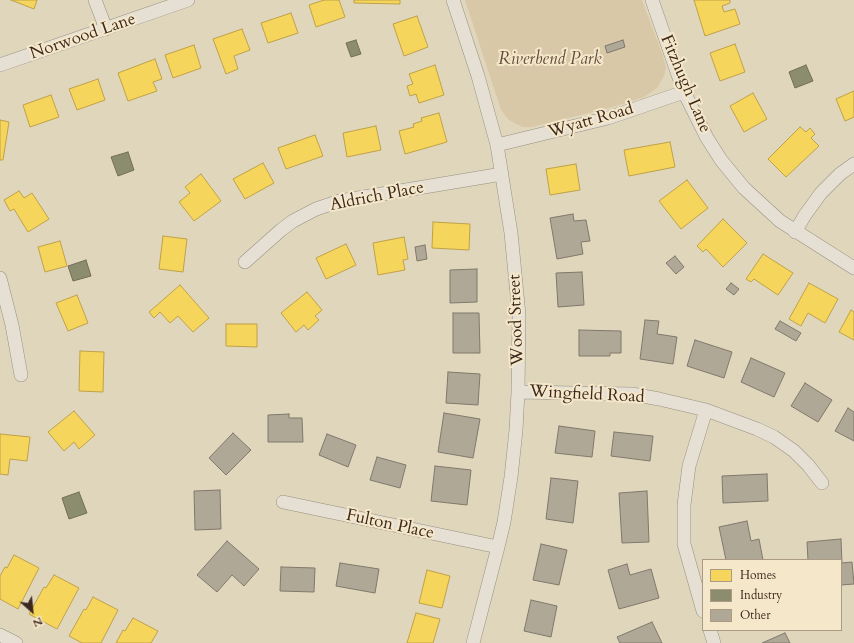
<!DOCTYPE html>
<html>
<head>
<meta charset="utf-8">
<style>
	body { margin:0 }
	#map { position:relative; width:854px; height:643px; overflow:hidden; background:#e0d6bc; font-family:Cardo,serif }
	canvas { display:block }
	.legend { position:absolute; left:702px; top:559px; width:140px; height:72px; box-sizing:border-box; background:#f5e8ca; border:1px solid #ab9b85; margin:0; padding:5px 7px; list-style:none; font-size:12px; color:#3c281e }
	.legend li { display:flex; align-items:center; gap:8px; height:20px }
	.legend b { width:20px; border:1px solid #ab9b85 }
	.north { position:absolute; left:12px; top:591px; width:40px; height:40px; -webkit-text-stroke:3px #f5e8ca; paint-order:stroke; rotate:153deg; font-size:11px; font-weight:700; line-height:16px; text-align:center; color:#3c281e }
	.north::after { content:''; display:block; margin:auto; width:14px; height:18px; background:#3c281e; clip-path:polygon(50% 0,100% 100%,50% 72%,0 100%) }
</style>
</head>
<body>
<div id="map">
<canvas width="854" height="643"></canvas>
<ul class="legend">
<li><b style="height:11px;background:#f6d55c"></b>Homes</li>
<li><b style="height:11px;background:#8c8c6e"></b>Industry</li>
<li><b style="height:11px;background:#b0a897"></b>Other</li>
</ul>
<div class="north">N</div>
</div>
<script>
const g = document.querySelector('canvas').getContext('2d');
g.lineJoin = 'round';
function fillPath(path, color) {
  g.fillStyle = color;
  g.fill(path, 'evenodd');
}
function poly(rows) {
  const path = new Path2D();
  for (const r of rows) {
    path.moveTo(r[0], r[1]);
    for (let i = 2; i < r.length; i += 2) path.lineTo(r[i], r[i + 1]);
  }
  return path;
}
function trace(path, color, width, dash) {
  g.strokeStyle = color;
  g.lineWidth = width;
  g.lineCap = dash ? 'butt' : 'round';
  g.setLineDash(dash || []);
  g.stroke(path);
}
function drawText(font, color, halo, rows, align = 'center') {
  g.font = font + ' Cardo,serif';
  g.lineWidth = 4;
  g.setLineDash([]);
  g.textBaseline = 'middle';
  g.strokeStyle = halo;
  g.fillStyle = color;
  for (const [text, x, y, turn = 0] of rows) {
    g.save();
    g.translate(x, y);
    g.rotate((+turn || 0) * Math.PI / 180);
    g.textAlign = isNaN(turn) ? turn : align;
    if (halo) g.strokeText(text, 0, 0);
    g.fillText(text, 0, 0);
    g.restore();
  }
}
fillPath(poly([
	[465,0,642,0,663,56,666,67,664,76,657,88,644,97,609,108,532,127,523,127,516,124,508,119,501,110]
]), '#d8c8a7');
const homes = poly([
	[11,0,37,0,34,9,11,0],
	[324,0,339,0,345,17,316,27,309,5,324,0],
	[354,0,400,0,400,4,354,3,354,0],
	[694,0,730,0,730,3,722,6,724,12,735,9,740,24,705,36,694,0],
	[291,13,298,33,268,43,261,23,291,13],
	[417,16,428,47,404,56,393,24,417,16],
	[242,29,250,50,234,56,238,69,226,74,213,39,242,29],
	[735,44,745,72,720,81,710,53,735,44],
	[194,45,201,68,173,78,165,55,194,45],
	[155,59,162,79,153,82,157,91,128,101,118,73,155,59],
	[435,65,444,95,419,103,416,94,410,96,407,86,413,84,409,74,435,65],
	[98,79,105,100,77,110,69,89,98,79],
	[854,91,854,117,845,121,836,99,854,91],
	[753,93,767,119,744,132,730,106,753,93],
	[51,95,59,117,30,127,23,105,51,95],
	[439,113,447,142,405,154,399,131,414,127,413,124,422,121,421,118,439,113],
	[0,120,9,122,3,160,0,160,0,120],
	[376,126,381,150,347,157,343,133,376,126],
	[800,127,806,132,810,128,815,134,811,138,819,146,786,177,768,159,800,127],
	[315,135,323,156,286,169,278,148,315,135],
	[670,142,675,167,629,176,624,150,670,142],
	[263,163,274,183,245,199,233,179,263,163],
	[576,164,580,190,550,195,546,169,576,164],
	[201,174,221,201,194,221,179,202,190,193,185,187,201,174],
	[687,180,708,208,681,229,659,201,687,180],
	[19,191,24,198,32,193,49,219,28,232,14,209,10,211,4,200,19,191],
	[723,219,747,243,723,267,706,249,703,252,697,246,723,219],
	[433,222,470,224,469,250,432,248,433,222],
	[163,236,187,239,183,272,159,269,163,236],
	[404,237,408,259,403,260,405,270,378,275,373,243,404,237],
	[60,241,67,266,45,272,38,247,60,241],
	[346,244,356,265,326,279,316,258,346,244],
	[763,254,793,273,778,295,754,279,751,282,746,279,763,254],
	[809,283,838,299,825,323,808,313,801,326,789,319,809,283],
	[180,285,209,318,193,332,178,316,170,323,160,312,154,318,149,312,180,285],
	[307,292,322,310,315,316,319,320,308,330,304,325,296,332,281,313,307,292],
	[77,295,88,323,68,331,56,303,77,295],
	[851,310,854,312,854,340,839,332,851,310],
	[226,324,257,324,257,347,226,346,226,324],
	[80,351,104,352,103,392,79,391,80,351],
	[74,411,95,435,79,449,74,442,64,451,48,432,74,411],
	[0,434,30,437,27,461,10,459,8,475,0,474,0,434],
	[14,555,39,568,18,609,0,599,0,576,5,567,7,568,14,555],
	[427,570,450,576,442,608,419,603,427,570],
	[54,575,79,588,57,629,29,614,44,587,46,588,54,575],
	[93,597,118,610,101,643,82,643,69,636,84,609,86,610,93,597],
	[416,613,440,619,433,643,407,643,416,613],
	[133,618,158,631,151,643,116,643,123,630,125,631,133,618]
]);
fillPath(homes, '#f6d55c');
trace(homes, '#bea149', 1);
const industry = poly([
	[356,40,361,54,351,57,346,43,356,40],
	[806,65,813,81,795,88,789,72,806,65],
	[128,152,134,170,118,176,111,157,128,152],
	[86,260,91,276,73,281,68,266,86,260],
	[79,492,87,513,69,519,62,498,79,492]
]);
fillPath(industry, '#8c8c6e');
trace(industry, '#746e56', 1);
const building = poly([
	[623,40,625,47,607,53,605,46,623,40],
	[573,214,574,221,586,220,590,241,581,242,583,254,557,259,550,218,573,214],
	[425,245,427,259,417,261,415,247,425,245],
	[675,256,684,267,676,274,666,263,675,256],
	[477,269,477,302,450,303,450,270,477,269],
	[582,272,584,305,558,307,556,273,582,272],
	[731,283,739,289,734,295,726,289,731,283],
	[453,313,479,313,480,353,453,353,453,313],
	[645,320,659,321,657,334,677,337,673,364,640,359,645,320],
	[780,321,801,333,796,341,775,329,780,321],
	[579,330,621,331,621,353,610,353,610,356,579,356,579,330],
	[695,340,732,352,724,378,687,366,695,340],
	[751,358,785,373,774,397,741,382,751,358],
	[448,372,480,374,478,405,446,403,448,372],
	[805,383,832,400,818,422,791,406,805,383],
	[848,408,854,412,854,441,835,431,848,408],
	[444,413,480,419,473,458,438,452,444,413],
	[289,414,289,418,302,418,303,442,268,442,268,415,289,414],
	[559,426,595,431,592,457,555,453,559,426],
	[614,432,653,436,650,461,611,456,614,432],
	[233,433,251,450,226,475,209,458,233,433],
	[327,434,356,445,348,467,319,455,327,434],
	[377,457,406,465,400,488,370,480,377,457],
	[435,466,471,470,467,505,431,501,435,466],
	[767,474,768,501,723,503,722,476,767,474],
	[551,478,578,481,573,523,546,519,551,478],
	[220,490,221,529,195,530,194,491,220,490],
	[647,491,649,542,622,543,619,493,647,491],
	[747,521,751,541,759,539,763,560,726,560,719,527,747,521],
	[841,539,842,563,852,562,854,584,841,585,841,560,808,560,807,542,841,539],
	[227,541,259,569,244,586,232,575,217,592,197,575,227,541],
	[541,544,567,550,559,585,533,580,541,544],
	[340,563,379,569,375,593,336,586,340,563],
	[627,564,630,575,651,569,659,598,619,609,608,570,627,564],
	[281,567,315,568,314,592,280,591,281,567],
	[531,600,557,606,551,637,524,631,531,600],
	[652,622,662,643,620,643,617,637,652,622],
	[785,633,790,643,762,643,785,633]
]);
fillPath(building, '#b0a897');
trace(building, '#80786b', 1);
const minor = poly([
	[95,0,106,29],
	[453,0,478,76,497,145,511,233,519,315,518,392,516,430,511,477,504,522,498,547,473,643],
	[652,0,684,92,707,138,721,160,744,188,780,221,854,268],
	[0,65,188,0],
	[497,145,608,118,684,92],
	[795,232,805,215,821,193,840,174,854,164],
	[245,262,281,230,293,221,316,209,340,201,502,174],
	[0,278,12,325,21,375],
	[518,392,632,394,659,399,706,410,757,429,774,437,794,451,808,465,822,483],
	[283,502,498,547],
	[703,611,684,544,684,505,689,466,706,410],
	[710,630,714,643],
	[0,635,16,643]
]);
trace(minor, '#978f80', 14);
trace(minor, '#e6e0d4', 13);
drawText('17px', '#3c281e', '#f5e8ca', [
	["Norwood Lane",83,37,-19],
	["Fitzhugh Lane",685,84,67],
	["Wyatt Road",591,121,-16],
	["Aldrich Place",377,197,-11],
	["Wood Street",517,320,-92],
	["Wingfield Road",587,395,3],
	["Fulton Place",390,525,12]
]);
drawText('italic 17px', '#614d3c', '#f5e8ca', [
	["Riverbend Park",550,60]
]);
</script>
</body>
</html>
